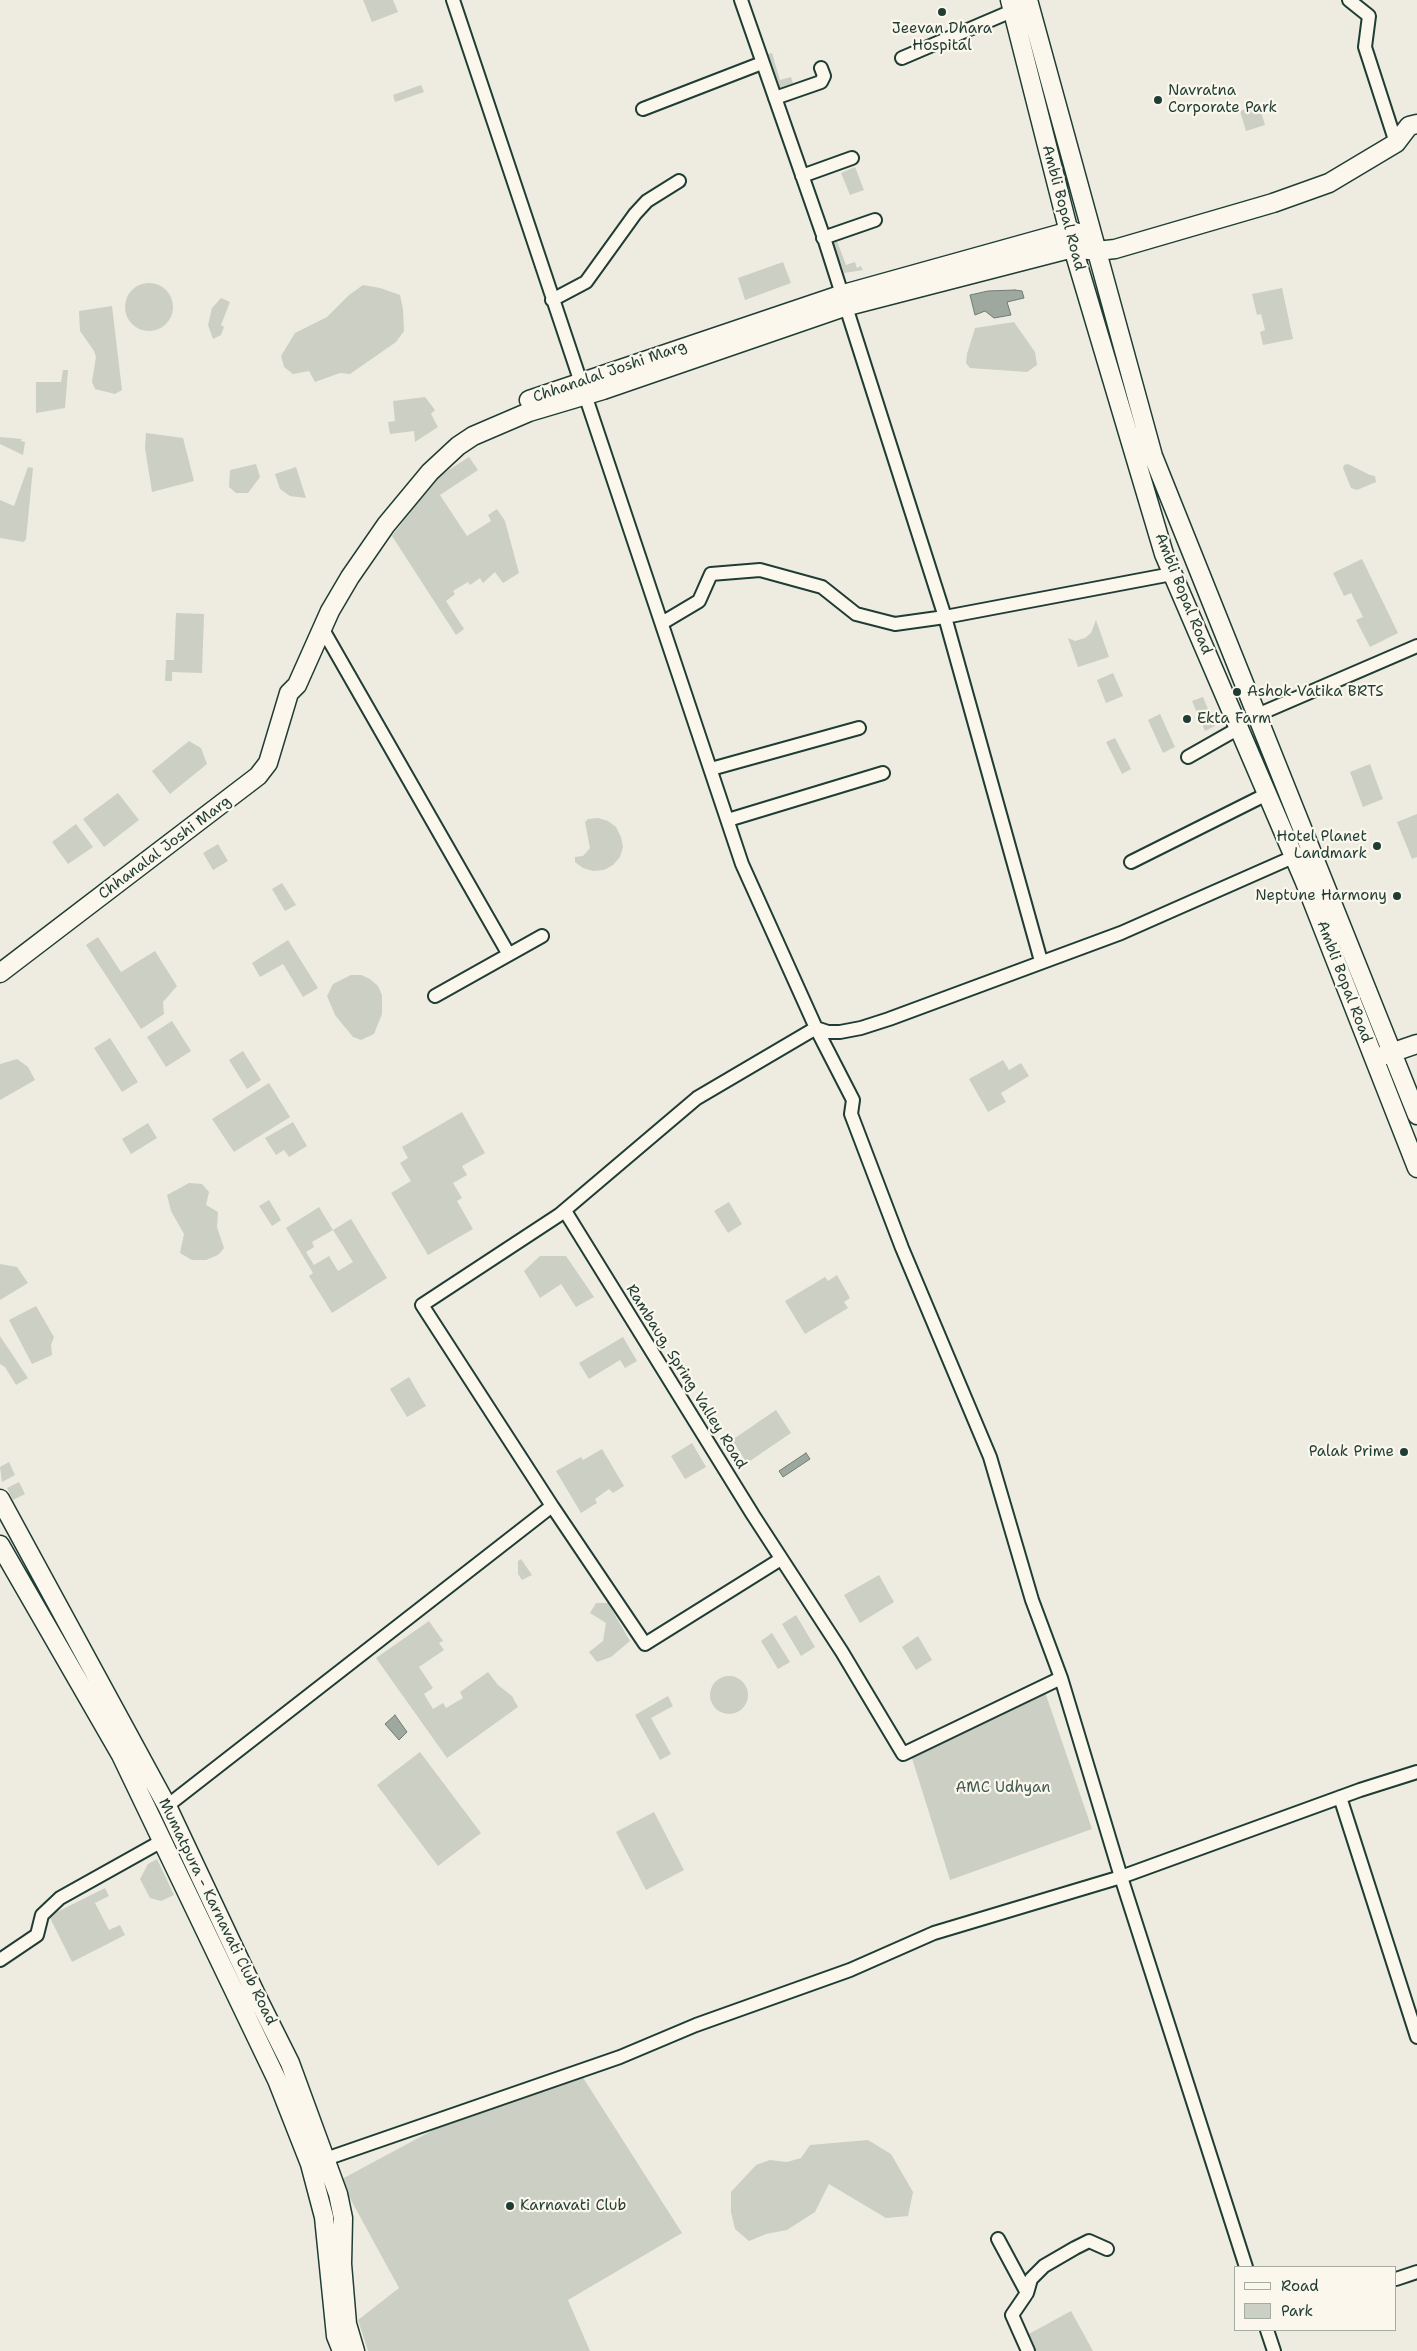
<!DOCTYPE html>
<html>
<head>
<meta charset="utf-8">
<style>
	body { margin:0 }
	#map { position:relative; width:1417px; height:2351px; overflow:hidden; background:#eeece1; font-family:"Shantell Sans",sans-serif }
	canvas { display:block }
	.legend { position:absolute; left:1234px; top:2266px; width:162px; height:65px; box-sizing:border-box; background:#fbf7ec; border:1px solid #a3ada2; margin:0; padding:6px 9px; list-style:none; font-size:15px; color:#1f3d34 }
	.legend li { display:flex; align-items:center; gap:10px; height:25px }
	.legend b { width:25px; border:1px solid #a3ada2 }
</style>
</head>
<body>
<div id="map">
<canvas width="1417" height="2351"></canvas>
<ul class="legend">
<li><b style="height:6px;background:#fbf7ec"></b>Road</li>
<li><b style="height:14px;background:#cbcfc4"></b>Park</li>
</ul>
</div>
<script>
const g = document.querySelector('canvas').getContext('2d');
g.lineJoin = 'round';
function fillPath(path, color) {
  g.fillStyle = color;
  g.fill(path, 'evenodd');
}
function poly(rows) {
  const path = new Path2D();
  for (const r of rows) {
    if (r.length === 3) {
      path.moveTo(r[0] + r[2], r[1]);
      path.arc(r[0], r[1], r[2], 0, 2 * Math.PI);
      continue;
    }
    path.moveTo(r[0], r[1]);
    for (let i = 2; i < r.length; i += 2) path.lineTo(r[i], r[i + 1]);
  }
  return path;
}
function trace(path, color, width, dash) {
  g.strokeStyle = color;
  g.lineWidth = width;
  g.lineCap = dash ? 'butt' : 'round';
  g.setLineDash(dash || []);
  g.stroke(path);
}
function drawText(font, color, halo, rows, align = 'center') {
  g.font = font + ' "Shantell Sans",sans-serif';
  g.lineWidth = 4.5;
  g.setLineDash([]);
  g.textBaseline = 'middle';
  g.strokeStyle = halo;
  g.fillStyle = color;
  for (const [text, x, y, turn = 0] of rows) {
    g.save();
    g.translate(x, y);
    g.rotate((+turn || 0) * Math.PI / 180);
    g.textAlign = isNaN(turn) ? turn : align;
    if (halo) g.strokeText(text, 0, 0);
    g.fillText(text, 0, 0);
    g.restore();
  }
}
fillPath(poly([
	[363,0,393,0,398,12,372,22],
	[772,53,780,80,791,77,793,83,779,88,768,54],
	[421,85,424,92,395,102,393,95],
	[1259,105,1265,125,1246,131,1240,111],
	[855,167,864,190,850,195,841,173],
	[837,241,846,265,855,262,857,268,861,266,863,270,844,273,833,242],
	[783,262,791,283,745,300,738,278],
	[149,307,24],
	[363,285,380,288,400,295,403,309,404,331,396,342,350,374,340,373,315,382,309,371,293,374,284,367,281,356,295,333,327,317,349,295],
	[1282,288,1293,339,1263,345,1260,332,1265,330,1261,314,1257,315,1252,294],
	[221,298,230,302,221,325,224,327,221,335,213,339,208,325,212,308],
	[112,306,122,390,115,394,95,389,92,382,96,357,94,351,80,331,79,311],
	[1014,322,1035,352,1037,365,1027,372,970,368,966,363,967,354,975,328],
	[63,370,68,370,65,408,36,413,36,382,61,382],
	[425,397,435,410,431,414,438,427,415,442,414,431,390,434,388,422,395,421,393,401],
	[146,433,183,438,194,481,152,492,145,448],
	[0,437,22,439,21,441,25,442,23,455,0,444],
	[469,457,478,470,440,495,467,536,491,521,488,515,497,509,505,521,519,573,503,583,495,572,483,583,480,578,470,585,468,582,453,591,455,594,446,601,464,629,456,635,392,536,436,478],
	[256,464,260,477,248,493,236,493,229,487,230,470],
	[1348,464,1370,475,1375,476,1376,482,1357,490,1351,488,1343,468,1344,465],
	[28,467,33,468,26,539,24,542,0,538,0,500,14,506],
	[296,467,306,498,290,496,280,489,275,474],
	[1362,559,1398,633,1370,647,1356,620,1363,617,1351,593,1344,596,1333,573],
	[176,613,204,614,202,673,172,672,172,681,165,681,166,660,174,660],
	[1096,620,1109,657,1078,667,1068,638,1075,641,1085,638,1091,633],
	[1113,673,1123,696,1106,703,1097,680],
	[1203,697,1215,726,1205,731,1192,701],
	[1160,714,1175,747,1163,753,1148,720],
	[1115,738,1131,769,1122,774,1106,742],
	[189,741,201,748,207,764,170,794,152,771],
	[1370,764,1383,799,1363,807,1350,772],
	[118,793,139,820,104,847,83,819],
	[1417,814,1417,857,1412,859,1397,822],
	[598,818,608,821,616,827,621,837,623,847,620,857,613,865,604,870,593,871,583,868,575,862,575,857,583,856,590,848,585,822,588,819],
	[76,824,93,847,68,864,52,842],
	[218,844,228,861,213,870,203,853],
	[282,883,296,905,285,911,272,889],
	[98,937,121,972,155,951,177,986,163,1002,164,1014,141,1029,86,945],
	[288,940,318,988,303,997,283,964,260,977,252,963],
	[351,975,361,975,370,979,378,986,382,995,382,1014,374,1034,361,1040,353,1037,335,1015,327,996,333,984],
	[172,1021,191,1051,166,1067,147,1037],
	[110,1038,138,1082,122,1092,94,1048],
	[243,1051,261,1080,247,1089,229,1060],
	[17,1059,28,1067,35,1080,0,1100,0,1064],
	[1003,1060,1009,1070,1021,1063,1029,1076,1001,1093,1006,1102,988,1112,969,1079],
	[269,1083,290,1117,234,1152,212,1119],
	[462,1112,485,1153,462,1166,467,1175,453,1183,462,1198,457,1201,473,1229,428,1255,391,1193,411,1181,400,1163,408,1158,402,1147],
	[293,1122,307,1146,289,1157,284,1150,276,1155,265,1138],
	[148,1123,157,1138,131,1154,122,1139],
	[189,1183,202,1184,209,1192,206,1205,218,1212,217,1227,224,1248,218,1255,206,1260,192,1260,180,1253,184,1234,171,1211,167,1195],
	[269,1200,281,1220,272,1226,259,1206],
	[729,1202,742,1224,728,1233,714,1211],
	[319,1207,333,1230,312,1242,314,1247,306,1252,314,1265,329,1256,338,1271,353,1262,333,1230,351,1219,387,1278,332,1313,309,1276,313,1273,286,1228],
	[540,1256,566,1256,594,1297,576,1307,561,1284,540,1298,524,1271],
	[0,1264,17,1267,28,1283,0,1300],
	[837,1275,850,1298,844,1302,848,1308,805,1334,785,1301,825,1277,828,1281],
	[36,1306,54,1337,51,1345,52,1355,32,1364,9,1320],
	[0,1336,28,1378,16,1385,5,1367,0,1364],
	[623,1337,637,1361,625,1368,620,1360,589,1379,579,1363],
	[409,1377,426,1406,407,1417,390,1389],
	[776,1410,791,1433,747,1463,732,1440],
	[692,1443,706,1467,685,1479,671,1456],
	[602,1449,624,1486,613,1493,609,1489,595,1499,597,1503,581,1513,556,1471,581,1457,583,1460],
	[9,1462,15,1475,2,1482,0,1467],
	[19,1482,25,1494,13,1500,7,1488],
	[521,1559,532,1575,522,1580,518,1574,518,1561],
	[879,1575,894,1602,860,1623,844,1595],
	[596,1603,608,1603,630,1641,611,1657,597,1662,589,1652,603,1641,606,1623,590,1613],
	[796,1615,815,1647,801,1656,782,1624],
	[429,1621,443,1641,439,1643,444,1650,419,1667,433,1688,424,1694,433,1709,443,1703,446,1708,463,1698,460,1692,488,1672,498,1685,512,1696,518,1707,447,1758,376,1658],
	[772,1633,790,1662,778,1669,761,1641],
	[918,1636,932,1660,916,1670,902,1647],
	[729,1695,19],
	[1045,1692,1092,1829,950,1880,911,1755],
	[668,1696,673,1706,651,1718,671,1754,660,1760,635,1715],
	[420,1752,481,1833,438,1866,377,1785],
	[654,1812,684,1870,646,1890,616,1832],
	[157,1859,174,1895,161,1901,150,1898,140,1879,148,1864],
	[105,1888,109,1896,95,1903,109,1930,120,1925,125,1935,72,1962,49,1916],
	[582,2076,682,2233,568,2300,590,2351,368,2351,358,2320,399,2288,340,2180,450,2121],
	[868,2140,891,2154,913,2192,908,2216,886,2218,829,2184,815,2212,787,2230,766,2234,749,2241,735,2229,731,2212,731,2192,756,2165,770,2160,787,2162,801,2158,810,2145],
	[1071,2311,1093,2351,1036,2351,1027,2335]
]), '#cbcfc4');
const water = poly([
	[1015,290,1022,291,1024,298,1007,302,1011,315,994,318,985,311,975,315,970,295,988,291,1015,290],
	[806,1453,810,1459,783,1477,779,1471,806,1453],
	[395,1715,407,1732,399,1740,385,1724,395,1715]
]);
fillPath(water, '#9fa89f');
trace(water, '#6c7d74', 1);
const street = poly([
	[453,0,742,864,816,1028,853,1100,851,1114,902,1248,990,1457,1032,1600,1061,1678,1121,1877,1246,2267],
	[741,0,825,241,945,617,1041,961],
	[1349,0,1369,16,1365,47,1396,143],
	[902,58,1012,11],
	[775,98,821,82,824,76,821,68],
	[643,109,762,63],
	[802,176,852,158],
	[823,238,875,220],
	[552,300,586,282,635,214,647,201,679,181],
	[662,623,699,601,711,574,760,570,822,587,856,614,895,624,945,617,1172,574],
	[322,628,508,953],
	[1257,715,1417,646],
	[1188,757,1239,728],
	[711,769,859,728],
	[728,820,883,773],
	[1131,862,1267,794],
	[435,996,542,936],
	[565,1211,753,1515,842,1652,903,1754,1061,1678],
	[552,1506,645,1644,781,1559],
	[1340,1797,1417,2037],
	[167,1806,552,1506,422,1305,559,1215,697,1098,816,1028,828,1032,840,1032,861,1028,889,1019,1121,933,1300,854],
	[0,1960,37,1935,42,1915,60,1898,162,1841],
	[317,2162,620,2057,696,2025,850,1970,934,1933,1121,1877,1360,1790,1417,1772],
	[998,2239,1027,2293,1012,2315,1028,2351],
	[1396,2279,1417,2272],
	[1027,2293,1031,2279,1044,2266,1075,2248,1089,2241,1107,2249],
	[1267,2330,1274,2351]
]);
const secondary = poly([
	[1010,0,1073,248,1164,554,1304,880,1417,1168],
	[1028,0,1153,456,1417,1115],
	[529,400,840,295,1070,231,1079,233],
	[0,973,258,776,268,763,289,693,297,685,330,611,350,577,386,525,430,472,458,446,473,436,529,412,603,390,844,307,1073,248,1097,251,1115,249,1273,203,1329,183,1396,143,1409,126,1417,124],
	[1382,1056,1417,1044],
	[0,1499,167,1806,258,1999,290,2063,338,2194,343,2218,342,2264,347,2324,355,2351],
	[0,1545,121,1755,277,2080,310,2164,324,2217,336,2336,342,2351]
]);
trace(street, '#1f3d34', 16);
trace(secondary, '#1f3d34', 21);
trace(street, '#fbf7ec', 12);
trace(secondary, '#fbf7ec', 18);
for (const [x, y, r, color] of [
	[942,12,5,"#1f3d34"],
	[1158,100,5,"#1f3d34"],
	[1237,692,5,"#1f3d34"],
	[1187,719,5,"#1f3d34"],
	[1377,846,5,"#1f3d34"],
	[1397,896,5,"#1f3d34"],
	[1404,1452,5,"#1f3d34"],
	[510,2206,5,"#1f3d34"]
]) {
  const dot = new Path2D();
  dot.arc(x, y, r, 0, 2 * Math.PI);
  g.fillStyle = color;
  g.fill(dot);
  trace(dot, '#fbf7ec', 2);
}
drawText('15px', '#1f3d34', '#fbf7ec', [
	["Jeevan Dhara",942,29,"center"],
	["Hospital",942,46,"center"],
	["Navratna",1168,91],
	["Corporate Park",1168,108],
	["Ashok Vatika BRTS",1247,692],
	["Ekta Farm",1197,719],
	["Hotel Planet",1367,837,"right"],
	["Landmark",1367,854,"right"],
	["Neptune Harmony",1387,896,"right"],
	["Palak Prime",1394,1452,"right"],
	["Karnavati Club",520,2206]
], 'left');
drawText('15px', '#1f3d34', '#fbf7ec', [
	["Ambli Bopal Road",1063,208,75],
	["Chhanalal Joshi Marg",610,372,-19],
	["Ambli Bopal Road",1183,594,68],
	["Chhanalal Joshi Marg",165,848,-37],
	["Ambli Bopal Road",1344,982,69],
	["Rambaug, Spring Valley Road",686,1377,58],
	["Mumatpura - Karnavati Club Road",217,1912,64]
]);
drawText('15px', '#415a51', '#fbf7ec', [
	["AMC Udhyan",1003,1788]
]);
</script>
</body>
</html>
